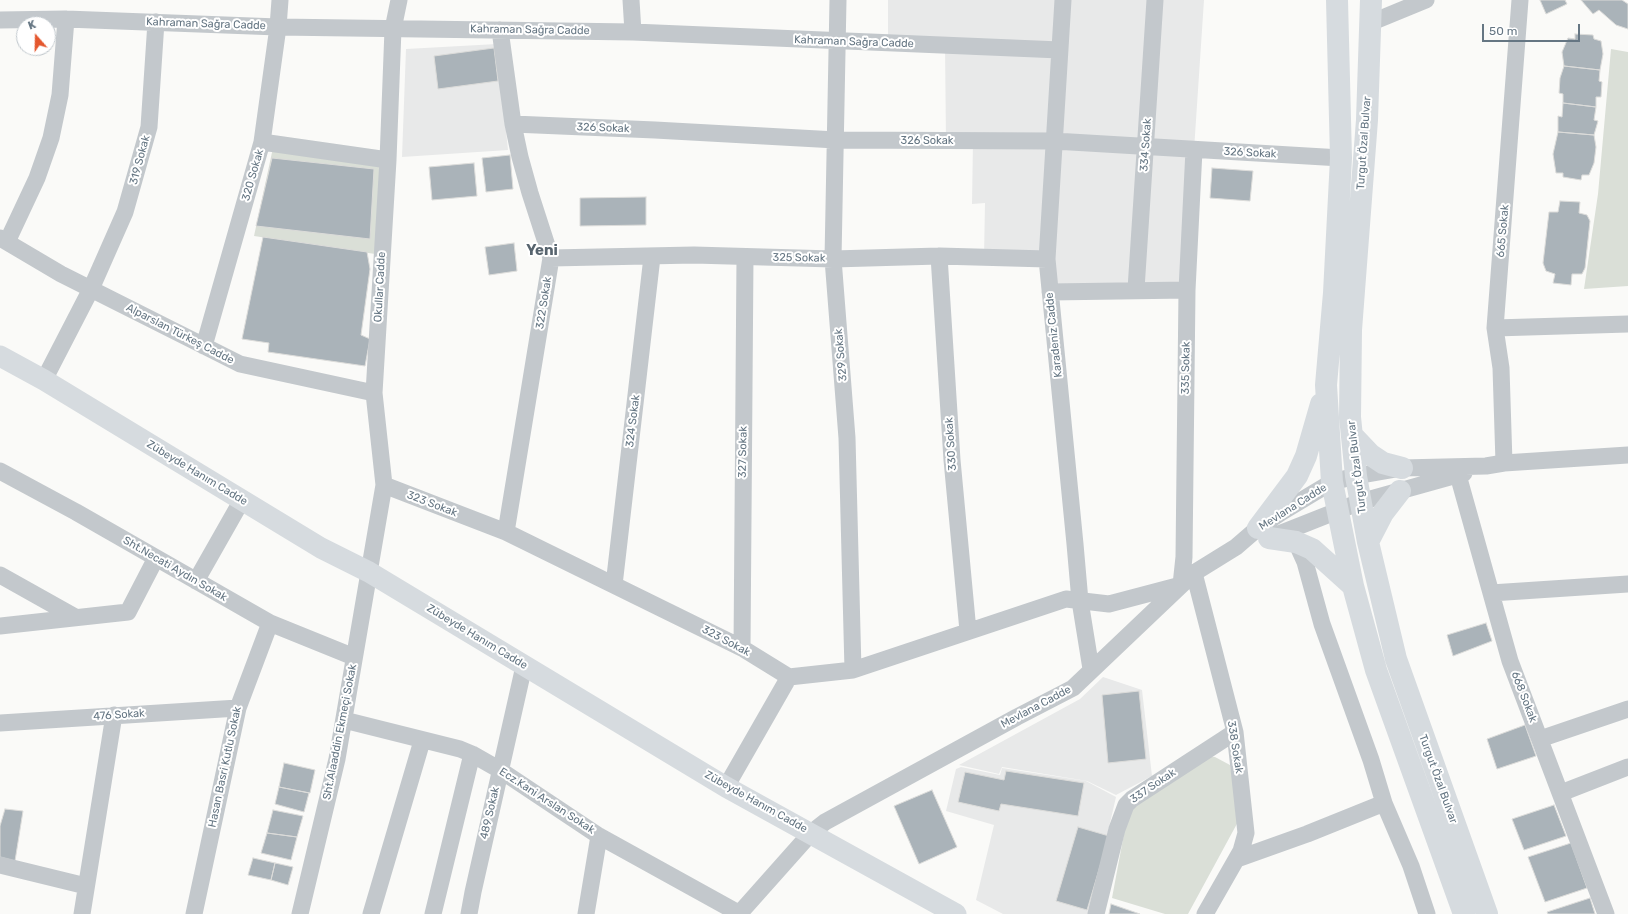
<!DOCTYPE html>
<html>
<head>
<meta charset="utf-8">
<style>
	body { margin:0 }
	#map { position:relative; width:1628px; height:914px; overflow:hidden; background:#fafaf8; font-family:Rubik,sans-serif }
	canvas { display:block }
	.north { position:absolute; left:16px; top:16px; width:40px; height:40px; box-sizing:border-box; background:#fff; border:1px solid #c1c8cd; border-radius:50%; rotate:340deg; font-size:11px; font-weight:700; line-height:16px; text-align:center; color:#657683 }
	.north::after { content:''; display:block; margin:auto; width:14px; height:18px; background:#e4572e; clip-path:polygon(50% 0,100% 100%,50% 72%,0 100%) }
	.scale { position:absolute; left:1482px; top:24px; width:98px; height:18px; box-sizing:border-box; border:2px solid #657683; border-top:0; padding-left:5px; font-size:12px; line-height:14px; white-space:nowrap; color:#657683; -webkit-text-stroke:3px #fff; paint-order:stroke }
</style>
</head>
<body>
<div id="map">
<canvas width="1628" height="914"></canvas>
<div class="north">K</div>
<div class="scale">50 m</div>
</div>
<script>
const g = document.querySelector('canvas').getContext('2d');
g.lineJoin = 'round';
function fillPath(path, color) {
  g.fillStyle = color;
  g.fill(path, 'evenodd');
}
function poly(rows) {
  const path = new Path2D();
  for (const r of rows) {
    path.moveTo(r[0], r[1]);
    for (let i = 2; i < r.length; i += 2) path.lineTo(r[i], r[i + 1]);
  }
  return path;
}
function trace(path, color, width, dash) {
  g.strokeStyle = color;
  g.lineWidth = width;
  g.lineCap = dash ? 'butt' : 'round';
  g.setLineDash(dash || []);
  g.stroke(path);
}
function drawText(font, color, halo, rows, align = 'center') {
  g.font = font + ' Rubik,sans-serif';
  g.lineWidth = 4;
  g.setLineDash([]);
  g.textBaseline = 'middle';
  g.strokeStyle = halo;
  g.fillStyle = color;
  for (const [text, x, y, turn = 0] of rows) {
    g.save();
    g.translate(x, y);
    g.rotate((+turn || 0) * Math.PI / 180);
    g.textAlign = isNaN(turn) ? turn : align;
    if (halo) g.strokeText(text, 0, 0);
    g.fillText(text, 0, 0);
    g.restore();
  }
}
fillPath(poly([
	[888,0,1204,0,1194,150,1187,290,1050,292,1047,259,984,257,985,203,972,204,973,141,946,141,945,46,888,43],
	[497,44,508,150,402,157,406,49],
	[1103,677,1142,690,1152,776,1116,795,1087,781,1002,767,999,774,959,765,1080,699],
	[961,767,1000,775,1002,768,1086,781,1116,797,1089,914,1003,914,976,900,994,825,946,811,956,769]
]), '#e8e9e9');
fillPath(poly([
	[1611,49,1628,52,1628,286,1584,289,1598,194],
	[274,143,382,159,382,255,254,236],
	[1207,756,1215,757,1230,765,1239,820,1188,914,1165,914,1112,898,1126,823,1134,804]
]), '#dadfd7');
const building = poly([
	[1540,0,1565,0,1567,4,1546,14,1540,0],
	[1581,0,1622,0,1628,4,1628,29,1616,25,1599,10,1593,14,1581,0],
	[1575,34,1593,35,1594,39,1601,41,1603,54,1600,70,1564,66,1562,52,1568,38,1575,39,1575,34],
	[494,48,498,81,438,89,434,56,494,48],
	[1564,66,1600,70,1599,81,1602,82,1601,97,1596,97,1596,107,1563,103,1563,94,1559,93,1560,78,1564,66],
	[1563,103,1596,107,1594,120,1598,121,1594,135,1558,132,1558,116,1562,117,1563,103],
	[1558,132,1594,135,1596,147,1594,163,1589,175,1582,175,1581,180,1563,177,1563,173,1556,173,1553,154,1558,132],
	[510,155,513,189,486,192,482,158,510,155],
	[272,158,374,169,370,239,256,226,272,158],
	[474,163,477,196,432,200,429,167,474,163],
	[1212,168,1253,171,1250,201,1210,198,1212,168],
	[646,197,646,225,580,226,580,198,646,197],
	[1560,201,1580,202,1579,213,1587,215,1590,221,1585,268,1582,274,1572,274,1571,285,1553,283,1555,274,1546,271,1543,263,1549,212,1558,212,1560,201],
	[263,237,367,252,370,269,361,335,370,339,365,366,268,352,269,343,242,339,263,237],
	[514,243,517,271,489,275,485,247,514,243],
	[1486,623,1492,641,1453,656,1447,635,1486,623],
	[1139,691,1146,759,1108,763,1102,695,1139,691],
	[1525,725,1536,756,1497,769,1487,739,1525,725],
	[284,763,315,770,310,793,279,787,284,763],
	[1006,771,1084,783,1078,816,1001,804,999,811,958,802,965,772,1004,780,1006,771],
	[279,787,309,793,304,812,275,804,279,787],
	[932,790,957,847,919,864,894,806,932,790],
	[1554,805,1566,836,1524,850,1512,819,1554,805],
	[5,809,23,811,15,861,0,857,0,826,5,809],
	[273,810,303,816,297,837,267,833,273,810],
	[1078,827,1109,836,1087,910,1056,901,1078,827],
	[267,833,297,837,291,860,261,853,267,833],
	[1571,843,1587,888,1545,902,1528,857,1571,843],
	[253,858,275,863,271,880,248,875,253,858],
	[275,863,293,867,288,885,271,880,275,863],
	[1590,898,1595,914,1548,914,1547,912,1590,898],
	[1111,904,1140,914,1109,914,1111,904]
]);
fillPath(building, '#aab3b9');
trace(building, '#dcdcda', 1);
trace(poly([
	[631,0,633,32],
	[838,0,833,259,847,438,853,670],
	[1063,0,1047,259,1075,544,1080,601,1091,669],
	[0,20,66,19,278,27,633,32,1060,50],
	[1370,23,1426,0],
	[500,30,513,124,520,157,530,193,551,258,506,532],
	[513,124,655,130,836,140,1054,141,1341,158],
	[262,142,388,160],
	[0,238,61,274,240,364,374,393],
	[7,242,37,178,51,138,60,95,66,19],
	[939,256,952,460,968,631],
	[551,258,694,255,833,259,939,256,1047,259],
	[1136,289,1155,0],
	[1050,292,1187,290],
	[1495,328,1628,324],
	[204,346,262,142,278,27,280,0],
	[44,380,91,289,125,212,149,127,156,22],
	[1504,463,1501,368,1495,328,1520,0],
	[0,471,76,512,270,623,354,657],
	[1458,475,1510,661,1606,914],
	[384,485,506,532,742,648,789,677,853,670,1066,599,1109,604,1181,585,1184,557,1187,290,1194,150],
	[1269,538,1360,502,1464,473],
	[1296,542,1305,562,1322,624,1371,760,1384,803,1411,866,1427,914],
	[1194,573,1235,732,1246,833,1241,851,1205,914],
	[0,575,75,617],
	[196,581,242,500],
	[614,585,652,257],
	[1491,593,1628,584],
	[0,626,128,612,156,558],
	[742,648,745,257],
	[344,720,460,749,472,754,500,770,599,836,740,914],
	[0,723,238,708],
	[1540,739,1628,709],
	[726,787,789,677],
	[1561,793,1628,767],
	[1237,859,1307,834,1384,803],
	[0,865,86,886],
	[82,914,114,715],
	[194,914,238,708,270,623],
	[300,914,337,759,384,485,374,393,388,160,393,29,399,0],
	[371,914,422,741],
	[433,914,472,754],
	[469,914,473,892,524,666],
	[586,914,599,836],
	[739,914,811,833,825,822,1017,717,1073,688,1194,573,1236,547,1258,528,1282,512,1332,482,1356,476,1402,468,1486,466,1504,463,1628,455],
	[1096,914,1117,829,1126,805,1132,799,1235,732]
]), '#c3c8cc', 17);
trace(poly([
	[0,356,44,380,321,548,369,572,726,787,956,914]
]), '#d6dbdf', 21);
trace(poly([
	[1337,0,1341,158,1334,293,1326,385,1332,482,1353,586,1376,670,1464,914],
	[1371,0,1367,120,1351,330,1350,417,1356,476,1368,542,1396,659,1487,914],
	[1352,435,1371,455,1383,463,1402,468],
	[1258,528,1297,476,1306,456,1321,404],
	[1269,538,1296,542,1312,549,1353,586],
	[1368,542,1383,513,1400,491]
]), '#d6dbdf', 22);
drawText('11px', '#657683', '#fff', [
	["Kahraman Sağra Cadde",206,24,2],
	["Kahraman Sağra Cadde",530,30,1],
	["Kahraman Sağra Cadde",854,42,2],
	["326 Sokak",603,128,2],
	["326 Sokak",927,141],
	["Turgut Özal Bulvar",1364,143,-86],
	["334 Sokak",1146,145,-86],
	["326 Sokak",1250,153,3],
	["319 Sokak",140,160,-75],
	["320 Sokak",253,175,-74],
	["665 Sokak",1503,231,-85],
	["325 Sokak",799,258,1],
	["Okullar Cadde",380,287,-87],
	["322 Sokak",544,303,-81],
	["Alparslan Türkeş Cadde",180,334,27],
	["Karadeniz Cadde",1054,335,-96],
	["329 Sokak",841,355,-95],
	["335 Sokak",1186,368,-89],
	["324 Sokak",633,421,-83],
	["330 Sokak",951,444,-94],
	["327 Sokak",743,452,-89],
	["Turgut Özal Bulvar",1357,467,-97],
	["Zübeyde Hanım Cadde",197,473,31],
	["323 Sokak",432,504,21],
	["Mevlana Cadde",1293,507,-32],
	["Sht.Necati Aydın Sokak",175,569,30],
	["Zübeyde Hanım Cadde",477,637,31],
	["323 Sokak",726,641,28],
	["668 Sokak",1524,697,69],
	["Mevlana Cadde",1036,707,-28],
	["476 Sokak",119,715,-4],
	["Sht.Alaaddin Ekmeçi Sokak",340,732,-79],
	["338 Sokak",1235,747,81],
	["Hasan Basri Kutlu Sokak",225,767,-78],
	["Turgut Özal Bulvar",1438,779,70],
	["337 Sokak",1153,786,-34],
	["Ecz.Kani Arslan Sokak",547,801,33],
	["Zübeyde Hanım Cadde",756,802,29],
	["489 Sokak",490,813,-77]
]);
drawText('bold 15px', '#57646e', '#fff', [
	["Yeni",542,251]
]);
</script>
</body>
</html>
